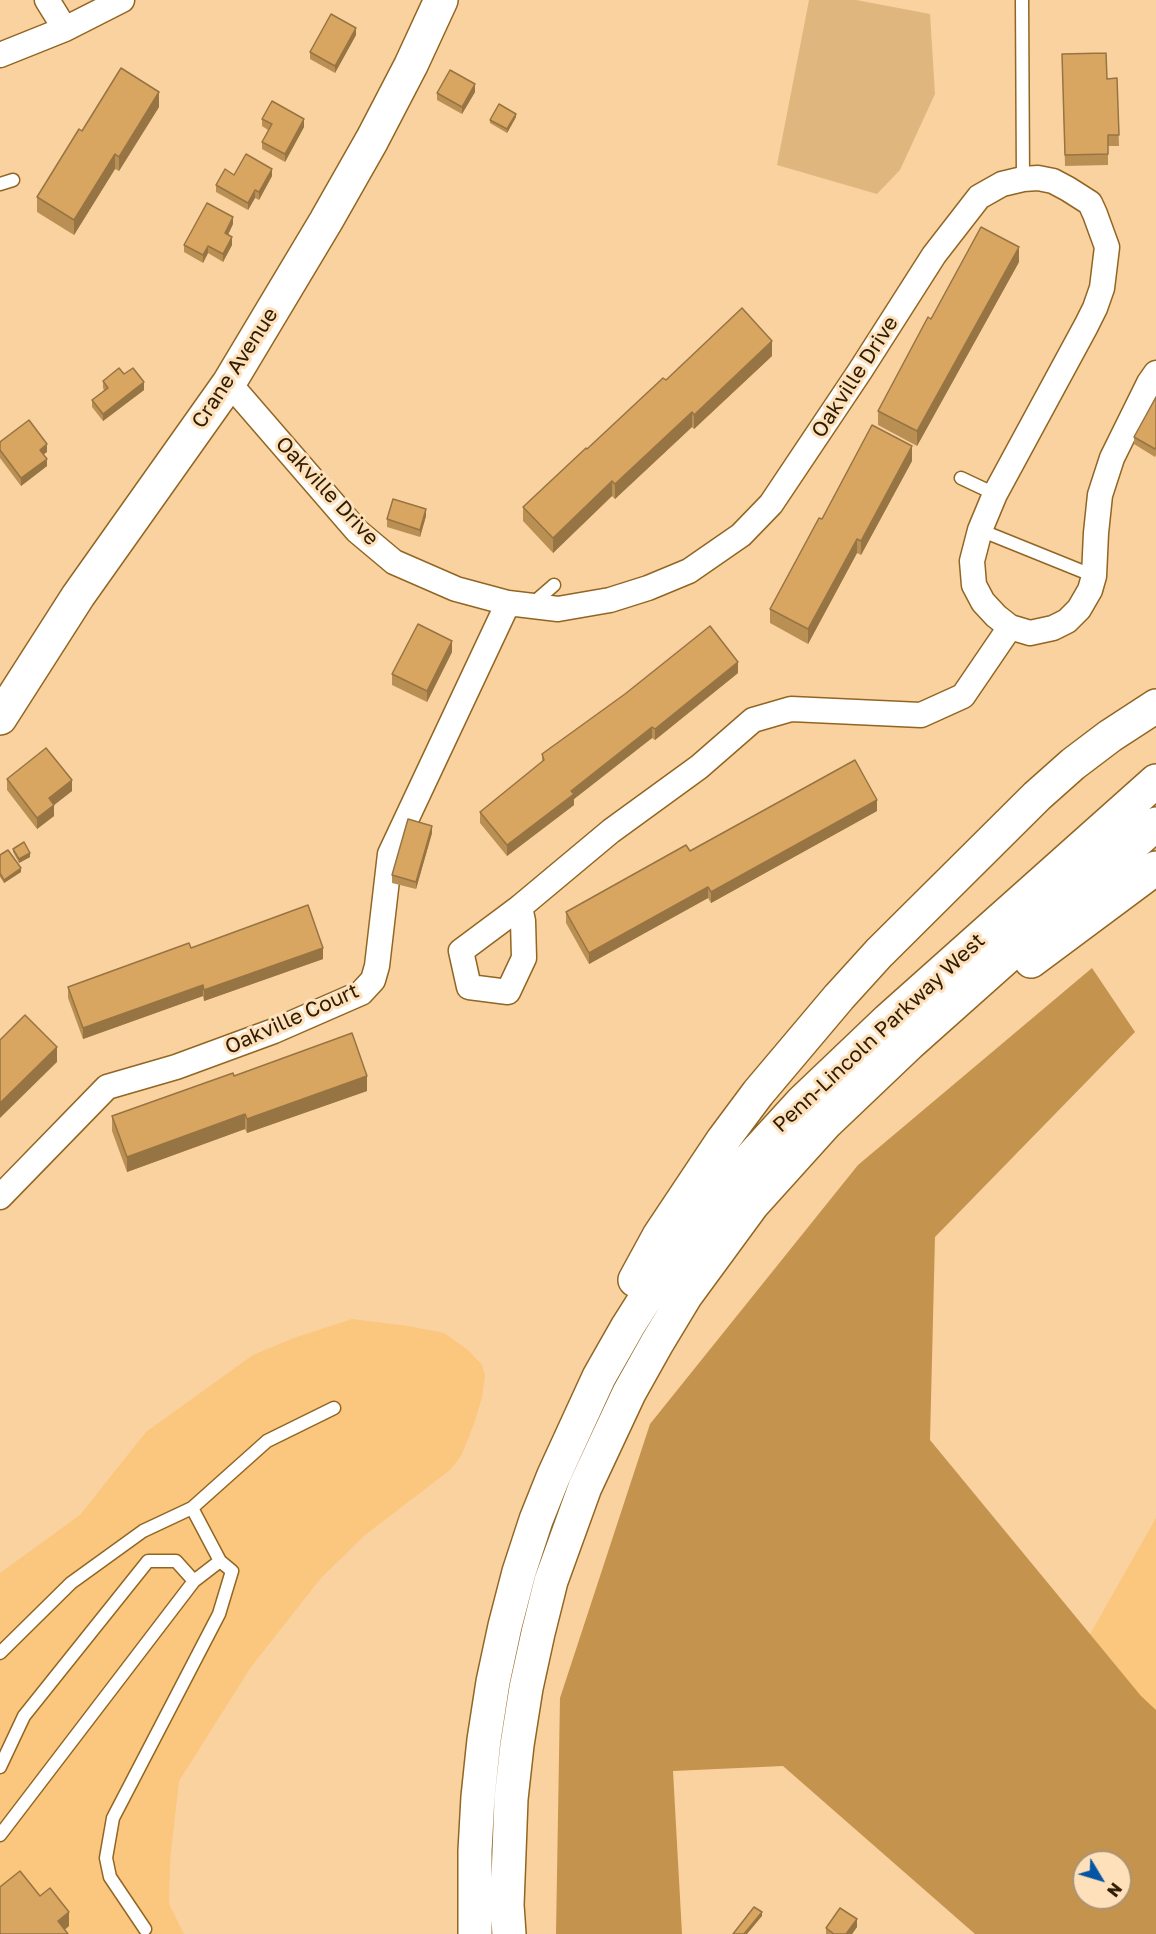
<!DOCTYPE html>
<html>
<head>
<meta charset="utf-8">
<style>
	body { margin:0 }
	#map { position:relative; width:1156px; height:1934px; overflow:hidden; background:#f9d29f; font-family:"Golos Text",sans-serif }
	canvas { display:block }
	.north { position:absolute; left:1072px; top:1850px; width:60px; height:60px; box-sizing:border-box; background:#fee1bb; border:2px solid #ab9371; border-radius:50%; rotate:128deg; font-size:16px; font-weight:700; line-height:24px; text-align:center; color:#2e1d02 }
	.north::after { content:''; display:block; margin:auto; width:21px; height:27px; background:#0455a3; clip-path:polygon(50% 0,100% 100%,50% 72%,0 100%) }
</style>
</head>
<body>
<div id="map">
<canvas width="1156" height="1934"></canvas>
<div class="north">N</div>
</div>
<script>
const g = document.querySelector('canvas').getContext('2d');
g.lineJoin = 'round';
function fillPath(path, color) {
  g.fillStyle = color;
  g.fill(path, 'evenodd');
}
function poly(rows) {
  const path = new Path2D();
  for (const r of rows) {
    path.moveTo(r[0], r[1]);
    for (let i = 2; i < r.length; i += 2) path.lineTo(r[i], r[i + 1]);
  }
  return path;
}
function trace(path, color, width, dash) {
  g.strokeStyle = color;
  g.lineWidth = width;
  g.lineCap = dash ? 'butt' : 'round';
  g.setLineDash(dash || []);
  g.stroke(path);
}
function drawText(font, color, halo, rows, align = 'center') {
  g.font = font + ' "Golos Text",sans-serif';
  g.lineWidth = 6;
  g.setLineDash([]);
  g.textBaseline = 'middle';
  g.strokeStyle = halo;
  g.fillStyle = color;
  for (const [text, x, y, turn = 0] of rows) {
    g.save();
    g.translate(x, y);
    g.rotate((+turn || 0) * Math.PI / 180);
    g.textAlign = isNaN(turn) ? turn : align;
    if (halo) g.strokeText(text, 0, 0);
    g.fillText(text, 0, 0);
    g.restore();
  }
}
fillPath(poly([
	[352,1319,408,1326,444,1333,468,1350,482,1365,485,1376,482,1397,474,1424,461,1456,450,1470,365,1535,321,1578,251,1667,179,1781,170,1860,169,1904,184,1934,0,1934,0,1573,80,1515,146,1432,253,1355,294,1338],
	[1156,1518,1156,1760,1060,1687]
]), '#fbc67d');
fillPath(poly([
	[809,0,856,0,930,14,935,94,900,170,877,194,777,165]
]), '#dfb67e');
fillPath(poly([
	[1092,968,1135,1032,935,1237,930,1440,1141,1696,1156,1710,1156,1934,975,1934,783,1766,673,1771,682,1934,556,1934,560,1698,650,1424,858,1165],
	[1084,1862,1120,1862,1120,1898,1084,1898]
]), '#c4934d');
const lane = poly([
	[1022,0,1023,179],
	[0,184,13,180],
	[961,478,995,494],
	[980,530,1094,576],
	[531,605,554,585],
	[194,1581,220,1561],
	[0,1653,71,1583,143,1531,192,1508,267,1441,334,1408],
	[0,1767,24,1716,148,1561,176,1561,194,1581,0,1835],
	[145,1929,110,1877,106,1858,113,1818,219,1614,232,1571,220,1561,192,1508]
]);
const street = poly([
	[47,0,65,29],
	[0,55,65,29,122,0],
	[229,383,357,531,394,562,456,589,508,603,558,609,610,600,648,588,689,571,741,535,771,504,860,371,934,255,979,197,1002,184,1023,179,1038,178,1053,181,1068,189,1090,203,1095,214,1107,247,1102,288,1095,308,1086,326,995,494,980,530,972,561,974,585,983,602,996,616,1010,627,1030,633,1053,628,1067,621,1079,609,1090,590,1094,576,1096,533,1100,495,1112,458,1149,383,1156,373],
	[520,907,523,921,524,958,508,992,469,987,461,951,520,907,611,831,699,767,753,720,791,709,921,715,963,696,1010,627],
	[0,1197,107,1087,176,1067,274,1031,361,993,373,980,377,966,390,854,508,603]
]);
const secondary = poly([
	[0,718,78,596,229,383,326,221,372,140,411,65,441,0]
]);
const highway = poly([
	[1031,961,1156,868],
	[635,1280,659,1236,723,1140,758,1093,839,997,879,953,1037,796,1073,764,1110,736,1156,706],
	[475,1934,475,1851,478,1797,484,1740,493,1682,505,1626,519,1572,536,1520,554,1475,599,1377,628,1326,659,1277,727,1184,803,1101,888,1020,1156,781],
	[509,1934,507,1905,511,1799,517,1745,526,1688,538,1633,551,1581,585,1487,629,1393,657,1343,686,1295,752,1205,826,1123,909,1044,1156,824]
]);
trace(lane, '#916623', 15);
trace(street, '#916623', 27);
trace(secondary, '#916623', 36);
trace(highway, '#916623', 36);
trace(lane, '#fff', 12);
trace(street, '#fff', 24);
trace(secondary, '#fff', 33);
trace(highway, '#fff', 33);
fillPath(poly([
	[356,35,335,73,310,59,310,52],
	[1062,54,1107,79,1117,78,1119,146,1108,146,1108,165,1065,166],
	[475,92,462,114,437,100,437,93],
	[159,107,119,171,115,169,74,235,37,212,37,197,82,131],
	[516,117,507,133,490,123,490,120],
	[262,119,304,127,285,162,262,149,262,142,268,130,262,126],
	[234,175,272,176,259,200,255,198,248,210,216,192,216,185],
	[233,224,228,235,232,245,223,262,208,253,203,263,184,252,184,245],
	[1019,262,917,446,878,425,878,411,931,319],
	[772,356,694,429,692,427,615,499,612,496,553,553,523,521,523,507,587,449,666,380],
	[124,374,144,390,103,421,92,407,92,400,104,390,103,388,103,381],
	[1156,397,1156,455,1155,457,1134,444,1134,437],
	[0,442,47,452,43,454,47,466,21,486,0,458],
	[912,461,861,555,857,553,808,644,770,623,770,609,822,519],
	[426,516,420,537,387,527,387,519],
	[452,652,427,702,392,685,392,674],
	[738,673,655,740,652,738,574,799,574,805,507,856,480,823,480,812,542,762,542,754],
	[7,779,72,791,54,805,54,816,37,829,7,790],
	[877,811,711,903,708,898,589,964,566,923,566,912,690,851],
	[432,833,416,889,392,883,392,875],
	[13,849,30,857,19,863,13,852],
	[0,855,21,872,4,883,0,877],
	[191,948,323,959,204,1001,203,996,83,1039,68,998,68,987],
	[234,1076,367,1091,247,1133,245,1129,127,1172,112,1131,112,1116],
	[857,1927,852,1934,826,1934,826,1928]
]), '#ba8f53');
fillPath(poly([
	[356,28,356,35,335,73,335,66],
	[475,84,475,92,462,114,462,107],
	[159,92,159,107,119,171,119,157],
	[516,114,516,117,507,133,507,129],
	[304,119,304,127,285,162,285,154],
	[115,154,115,169,74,235,74,220],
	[272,169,272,176,259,200,259,192],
	[255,190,255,198,248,210,248,203],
	[233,217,233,224,225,241,225,233],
	[232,237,232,245,223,262,223,254],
	[208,246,208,253,203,263,203,255],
	[1019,247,1019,262,917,446,917,431],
	[772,341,772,356,694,429,694,415],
	[144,382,144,390,103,421,103,414],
	[692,412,692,427,615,499,615,484],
	[47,444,47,452,40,457,40,450],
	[912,446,912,461,861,555,861,541],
	[47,459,47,466,21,486,21,478],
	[612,481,612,496,553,553,553,538],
	[426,509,426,516,420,537,420,530],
	[857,539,857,553,808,644,808,629],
	[452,641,452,652,427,702,427,691],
	[738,662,738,673,655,740,655,729],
	[652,727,652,738,574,799,574,805,507,856,507,845,571,791],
	[72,780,72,791,49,809,49,798],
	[877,800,877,811,711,903,711,892],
	[54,805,54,816,37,829,37,818],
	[432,826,432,833,416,889,416,882],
	[30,853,30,857,19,863,19,859],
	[21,868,21,872,4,883,4,880],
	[708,887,708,898,589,964,589,953],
	[323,948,323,959,204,1001,204,990],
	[203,985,203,996,83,1039,83,1028],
	[57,1047,57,1062,0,1118,0,1103],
	[367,1076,367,1091,247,1133,247,1119],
	[245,1114,245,1129,127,1172,127,1157],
	[69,1912,69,1926,60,1934,58,1921],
	[762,1912,762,1916,747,1934,744,1934],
	[857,1919,857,1927,852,1934,846,1934]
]), '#977443');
const building = poly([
	[331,14,356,28,335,66,310,52,331,14],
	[1106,53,1107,79,1117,78,1119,135,1108,135,1108,154,1065,155,1062,54,1106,53],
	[121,68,159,92,119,157,115,154,74,220,37,197,79,129,82,131,121,68],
	[450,70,475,84,462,107,437,93,450,70],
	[272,101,304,119,285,154,262,142,272,124,262,119,272,101],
	[499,104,516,114,507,129,490,120,499,104],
	[246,154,272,169,259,192,255,190,248,203,216,185,225,169,234,175,246,154],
	[207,203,233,217,225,233,232,237,223,254,208,246,203,255,184,245,207,203],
	[981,227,1019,247,917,431,878,411,928,317,931,319,981,227],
	[742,308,772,341,694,415,692,412,615,484,612,481,553,538,523,507,586,448,587,449,663,378,666,380,742,308],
	[119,368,124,374,133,368,144,382,103,414,92,400,108,388,103,381,119,368],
	[1156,397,1156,447,1155,449,1134,437,1156,397],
	[29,420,47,444,40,450,47,459,21,478,0,450,0,442,29,420],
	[872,425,912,446,861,541,857,539,808,629,770,609,819,518,822,519,872,425],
	[393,499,426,509,420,530,387,519,393,499],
	[418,624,452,641,427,691,392,674,418,624],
	[710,626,738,662,655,729,652,727,571,791,574,794,507,845,480,812,544,760,542,754,625,694,710,626],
	[46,748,72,780,49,798,54,805,37,818,7,779,46,748],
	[855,760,877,800,711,892,708,887,589,953,566,912,686,845,690,851,855,760],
	[408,819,432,826,416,882,392,875,408,819],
	[24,842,30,853,19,859,13,849,24,842],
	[8,850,21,868,4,880,0,873,0,855,8,850],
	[308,905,323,948,204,990,203,985,83,1028,68,987,189,943,191,948,308,905],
	[25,1015,57,1047,0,1103,0,1040,25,1015],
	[352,1033,367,1076,247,1119,245,1114,127,1157,112,1116,233,1073,234,1076,352,1033],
	[20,1871,40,1896,50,1888,69,1912,58,1921,68,1934,0,1934,0,1887,20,1871],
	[754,1907,762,1912,744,1934,733,1934,754,1907],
	[840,1908,857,1919,846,1934,834,1934,826,1928,840,1908]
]);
fillPath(building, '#d8a660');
trace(building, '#977443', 1.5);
drawText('21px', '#2e1d02', '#fee1bb', [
	["Crane Avenue",235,368,-57],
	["Oakville Drive",855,377,-57],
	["Oakville Drive",327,491,47],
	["Oakville Court",292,1019,-24],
	["Penn-Lincoln Parkway West",879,1033,-43]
]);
</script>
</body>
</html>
